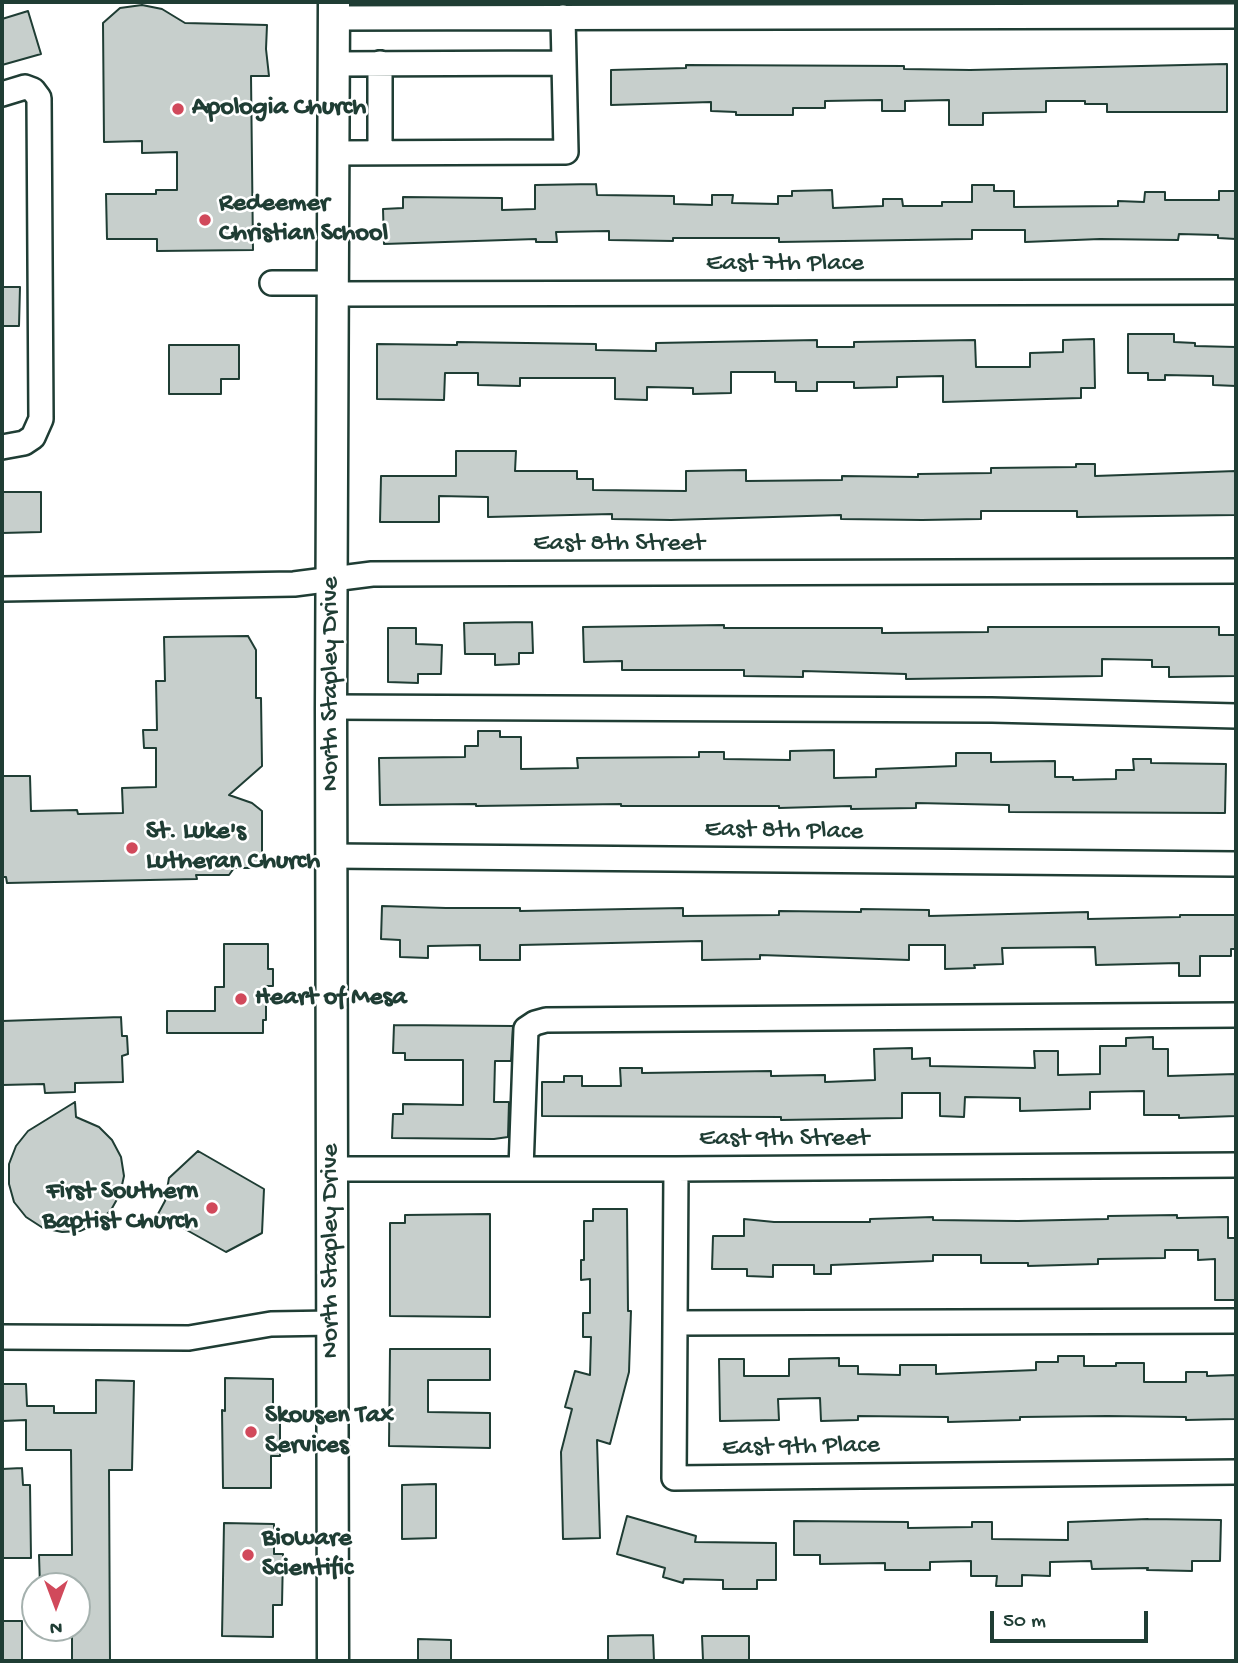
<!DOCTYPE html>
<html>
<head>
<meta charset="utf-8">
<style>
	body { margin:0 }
	#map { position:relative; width:1238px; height:1663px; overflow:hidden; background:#fff; font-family:"Gochi Hand",sans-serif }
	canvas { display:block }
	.frame { position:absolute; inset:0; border:4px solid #1f3d34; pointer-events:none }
	.north { position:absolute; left:21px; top:1572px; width:70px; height:70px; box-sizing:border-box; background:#fff; border:2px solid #a5b1ae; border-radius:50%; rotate:180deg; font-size:19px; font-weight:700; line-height:28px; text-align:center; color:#1f3d34 }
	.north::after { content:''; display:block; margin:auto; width:24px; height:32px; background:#d1495b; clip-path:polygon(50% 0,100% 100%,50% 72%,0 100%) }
	.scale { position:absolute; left:990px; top:1611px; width:158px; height:32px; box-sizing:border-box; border:4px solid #1f3d34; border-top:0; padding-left:9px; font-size:21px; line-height:24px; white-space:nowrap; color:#1f3d34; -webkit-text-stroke:5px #fff; paint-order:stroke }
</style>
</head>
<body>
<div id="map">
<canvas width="1238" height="1663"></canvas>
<div class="frame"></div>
<div class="north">N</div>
<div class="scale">50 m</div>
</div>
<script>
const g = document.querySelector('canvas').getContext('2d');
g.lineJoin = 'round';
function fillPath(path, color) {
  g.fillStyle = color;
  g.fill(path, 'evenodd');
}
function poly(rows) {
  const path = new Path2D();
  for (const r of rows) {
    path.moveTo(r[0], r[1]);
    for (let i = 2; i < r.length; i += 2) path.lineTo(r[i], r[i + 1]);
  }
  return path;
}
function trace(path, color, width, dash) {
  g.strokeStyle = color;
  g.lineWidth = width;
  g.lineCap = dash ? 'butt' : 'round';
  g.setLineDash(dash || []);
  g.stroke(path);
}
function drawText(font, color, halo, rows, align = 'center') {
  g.font = font + ' "Gochi Hand",sans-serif';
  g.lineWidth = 5;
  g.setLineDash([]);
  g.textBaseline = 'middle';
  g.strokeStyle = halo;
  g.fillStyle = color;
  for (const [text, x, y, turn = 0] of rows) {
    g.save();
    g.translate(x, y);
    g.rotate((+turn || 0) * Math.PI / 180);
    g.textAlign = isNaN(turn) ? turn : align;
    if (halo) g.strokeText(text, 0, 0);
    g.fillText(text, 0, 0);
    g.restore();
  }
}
const building = poly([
	[142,5,162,9,185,23,267,25,266,49,269,76,251,76,253,250,157,251,157,239,107,239,106,194,156,194,156,190,177,190,177,152,142,153,142,141,104,142,103,23,120,8,142,5],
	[28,11,41,54,2,65,2,19,28,11],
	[1227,64,1227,112,1107,112,1107,104,1085,104,1085,101,1046,101,1046,112,983,113,983,125,949,125,949,100,905,101,905,111,882,111,882,100,825,101,825,108,793,108,793,115,736,115,736,112,711,111,711,102,611,105,611,70,686,68,686,65,904,66,904,69,970,70,1227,64],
	[596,184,597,195,674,196,674,204,712,205,712,195,733,195,732,203,778,204,778,196,792,196,792,191,832,190,833,208,883,206,883,199,902,199,903,206,942,206,942,202,972,202,972,185,994,185,994,191,1014,191,1014,207,1118,206,1118,201,1144,202,1145,192,1165,192,1165,200,1219,200,1219,191,1236,191,1236,239,1218,238,1218,235,1179,234,1178,240,1100,239,1025,242,1025,230,972,230,972,239,779,242,779,238,673,238,673,241,609,240,609,231,556,232,557,242,536,242,536,239,384,244,383,209,403,208,403,197,502,198,502,210,535,209,535,185,596,184],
	[2,287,20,287,19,326,2,326,2,287],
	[1128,334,1174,334,1174,342,1195,343,1195,346,1236,347,1236,386,1213,385,1213,376,1165,375,1165,380,1148,380,1148,373,1128,373,1128,334],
	[1094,339,1095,388,1081,388,1081,398,943,402,943,376,897,377,897,387,854,388,854,382,817,382,817,391,796,391,796,382,775,382,775,372,731,372,731,393,693,394,693,388,647,387,647,400,615,399,615,378,520,378,520,386,478,385,478,373,445,373,444,400,377,399,377,344,457,345,457,342,596,344,596,350,656,351,656,343,817,340,817,347,854,347,854,342,975,340,976,367,1030,367,1030,353,1063,352,1063,340,1094,339],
	[169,345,239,345,239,379,221,379,221,394,169,394,169,345],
	[456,451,516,451,515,471,577,471,577,479,593,479,593,490,686,491,686,471,746,470,746,481,842,480,842,476,918,477,918,474,991,473,991,468,1076,467,1076,464,1095,464,1095,476,1236,471,1236,515,1077,517,1077,511,981,511,981,519,922,520,841,519,841,515,671,520,612,519,612,514,488,517,488,497,439,496,439,522,380,522,381,476,456,476,456,451],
	[2,492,41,492,41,532,2,533,2,492],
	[532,622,533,653,519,653,519,664,495,665,495,654,465,654,464,623,532,622],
	[724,625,724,628,882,628,882,633,988,632,988,627,1219,627,1219,635,1236,635,1236,676,1169,677,1169,667,1152,667,1152,660,1102,659,1102,676,906,679,906,674,803,671,803,677,744,676,744,670,622,670,622,661,584,662,583,627,724,625],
	[388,628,416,628,416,644,442,645,441,674,418,674,418,683,388,682,388,628],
	[248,636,256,650,256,698,261,698,262,766,229,795,252,803,262,811,262,868,234,868,229,875,196,875,197,879,7,883,6,877,2,877,2,776,30,776,31,811,77,810,78,814,123,813,122,788,156,787,156,748,144,748,143,730,157,730,156,681,165,681,164,637,248,636],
	[478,731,500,731,500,737,521,737,521,769,578,768,577,758,699,757,699,752,724,752,724,759,790,760,790,751,834,750,834,778,876,777,876,769,956,766,956,753,991,753,991,762,1055,761,1055,777,1073,777,1073,780,1116,779,1116,770,1134,770,1133,759,1151,759,1151,763,1226,764,1225,813,1009,812,1009,805,916,803,916,808,851,809,851,806,779,808,779,806,621,806,621,804,476,806,476,804,380,805,379,758,465,757,465,746,478,746,478,731],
	[382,906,446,908,520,908,520,911,683,908,683,916,779,915,779,911,861,912,861,909,929,910,929,916,1088,912,1088,919,1180,917,1180,915,1236,915,1236,949,1231,949,1231,956,1200,956,1200,976,1179,976,1179,963,1096,965,1095,947,1002,948,1003,964,974,965,975,968,945,969,945,945,909,945,909,960,760,955,760,959,702,960,702,941,520,945,520,960,480,960,480,945,428,946,428,958,400,957,400,940,381,939,382,906],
	[224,944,268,944,268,969,273,969,273,986,266,986,266,1020,263,1020,263,1033,167,1033,167,1011,215,1011,215,987,224,987,224,944],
	[121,1017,122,1036,127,1036,128,1054,122,1056,123,1082,75,1083,75,1092,45,1093,44,1084,2,1085,2,1021,121,1017],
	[394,1025,513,1026,511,1061,495,1061,494,1102,509,1102,508,1137,494,1139,392,1138,393,1114,403,1114,403,1104,463,1105,463,1060,405,1060,405,1053,393,1053,394,1025],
	[1153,1037,1153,1049,1168,1049,1168,1076,1236,1074,1236,1116,1179,1118,1179,1115,1144,1115,1144,1091,1090,1092,1090,1109,1020,1111,1020,1098,965,1097,964,1117,940,1116,940,1093,902,1093,902,1118,781,1120,781,1117,542,1116,542,1082,564,1082,564,1076,582,1076,582,1086,621,1086,620,1068,642,1068,642,1073,771,1071,771,1076,825,1075,825,1082,875,1080,874,1049,912,1048,912,1059,930,1058,930,1066,1035,1068,1034,1051,1058,1051,1058,1075,1100,1074,1100,1046,1126,1046,1126,1038,1153,1037],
	[75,1102,76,1117,99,1127,112,1140,121,1157,124,1176,120,1194,111,1210,98,1223,80,1231,62,1232,43,1228,26,1217,14,1202,9,1184,9,1164,16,1146,28,1131,75,1102],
	[198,1151,264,1189,262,1233,226,1252,158,1214,165,1201,169,1178,198,1151],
	[593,1209,627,1209,628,1311,631,1311,629,1372,610,1444,597,1440,600,1538,563,1539,561,1452,572,1409,565,1407,575,1371,590,1375,591,1337,583,1337,583,1313,590,1313,590,1279,581,1280,581,1260,584,1260,584,1221,593,1221,593,1209],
	[490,1214,490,1317,390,1316,390,1223,405,1223,405,1215,490,1214],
	[1177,1215,1177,1218,1228,1217,1228,1238,1236,1238,1236,1300,1215,1300,1215,1259,1198,1260,1198,1250,1165,1250,1165,1258,1098,1259,1098,1264,1028,1266,1028,1263,981,1263,981,1255,933,1255,933,1261,831,1265,831,1274,814,1274,814,1265,773,1265,773,1277,747,1276,747,1269,712,1269,713,1236,744,1236,744,1219,774,1222,870,1222,870,1219,933,1217,933,1220,1018,1221,1108,1219,1108,1216,1177,1215],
	[390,1349,490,1349,490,1380,428,1380,428,1412,490,1413,490,1448,389,1446,390,1349],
	[1058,1356,1084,1356,1084,1366,1116,1366,1116,1363,1144,1363,1144,1382,1186,1382,1186,1372,1207,1372,1207,1376,1236,1375,1236,1419,1186,1420,1186,1417,1107,1416,1020,1417,1020,1420,948,1422,948,1417,858,1416,858,1420,821,1421,820,1398,778,1399,779,1420,720,1421,719,1359,744,1359,744,1376,789,1376,789,1359,839,1358,839,1366,858,1366,858,1374,900,1375,900,1365,936,1365,936,1374,1036,1370,1036,1362,1058,1362,1058,1356],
	[225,1378,273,1379,273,1410,280,1410,280,1456,271,1456,271,1488,223,1488,222,1410,225,1411,225,1378],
	[96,1380,134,1381,132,1470,109,1470,110,1661,72,1661,72,1628,77,1628,77,1586,40,1586,39,1555,72,1555,71,1450,26,1450,26,1420,2,1421,2,1384,26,1384,27,1406,54,1406,54,1413,96,1413,96,1380],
	[22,1468,23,1485,30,1485,31,1558,2,1558,2,1469,22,1468],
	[436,1484,436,1538,402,1539,402,1485,436,1484],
	[627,1516,696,1536,695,1542,776,1543,776,1580,757,1580,757,1589,723,1589,723,1580,684,1579,683,1583,663,1577,665,1568,617,1554,627,1516],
	[1148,1519,1221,1520,1220,1561,1192,1561,1192,1571,1147,1570,1148,1568,1092,1569,1091,1561,1050,1562,1050,1576,1022,1575,1022,1586,996,1586,997,1576,971,1576,971,1561,930,1562,930,1570,885,1570,885,1563,820,1564,820,1555,794,1555,794,1521,908,1522,908,1528,972,1527,972,1522,992,1522,992,1539,1068,1540,1068,1522,1148,1519],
	[224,1523,274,1524,274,1554,283,1554,282,1605,273,1605,273,1637,222,1636,224,1523],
	[2,1621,22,1621,22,1661,2,1661,2,1621],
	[653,1635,654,1661,608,1661,608,1636,653,1635],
	[702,1636,749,1636,749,1660,703,1660,702,1636],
	[418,1639,451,1640,451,1661,418,1661,418,1639]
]);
fillPath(building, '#c7cfcc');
trace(building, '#1f3d34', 2);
const minor = poly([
	[334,18,1236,16],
	[380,63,380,153],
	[334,64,564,63],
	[2,94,25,87,33,90,39,98,41,419,33,437,24,443,2,447],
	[334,153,566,152,563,17],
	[272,283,334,283],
	[334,294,1236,292],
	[2,589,294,584,372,574,1236,571],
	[331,707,992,710,1236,716],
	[332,856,1236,864],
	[332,1169,676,1169,1236,1165],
	[521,1169,526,1029,535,1023,546,1020,1236,1015],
	[676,1169,674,1478,1236,1472],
	[675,1323,1236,1321],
	[2,1337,189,1338,271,1324,333,1323]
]);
const major = poly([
	[333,1661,331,707,334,2]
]);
trace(minor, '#1f3d34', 28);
trace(major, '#1f3d34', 35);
trace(minor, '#fff', 23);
trace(major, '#fff', 30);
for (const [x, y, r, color] of [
	[178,109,7,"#d1495b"],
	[205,220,7,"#d1495b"],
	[132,848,7,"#d1495b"],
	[241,999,7,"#d1495b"],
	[212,1208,7,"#d1495b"],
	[251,1432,7,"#d1495b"],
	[248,1555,7,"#d1495b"]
]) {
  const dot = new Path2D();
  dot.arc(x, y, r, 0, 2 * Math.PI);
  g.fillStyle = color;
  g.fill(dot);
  trace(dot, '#fff', 2.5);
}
drawText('bold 26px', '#1f3d34', '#fff', [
	["Apologia Church",192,109],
	["Redeemer",219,205],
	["Christian School",219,235],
	["St. Luke's",146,833],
	["Lutheran Church",146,863],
	["Heart of Mesa",255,999],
	["First Southern",198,1193,"right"],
	["Baptist Church",198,1223,"right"],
	["Skousen Tax",265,1417],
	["Services",265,1447],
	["Bioware",262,1540],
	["Scientific",262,1570]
], 'left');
drawText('26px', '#1f3d34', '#fff', [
	["East 7th Place",785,265],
	["East 8th Street",619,545],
	["North Stapley Drive",332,684,-90],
	["East 8th Place",784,832,1],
	["East 9th Street",784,1140],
	["North Stapley Drive",332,1251,-90],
	["East 9th Place",801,1448,-1]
]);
</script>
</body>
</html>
